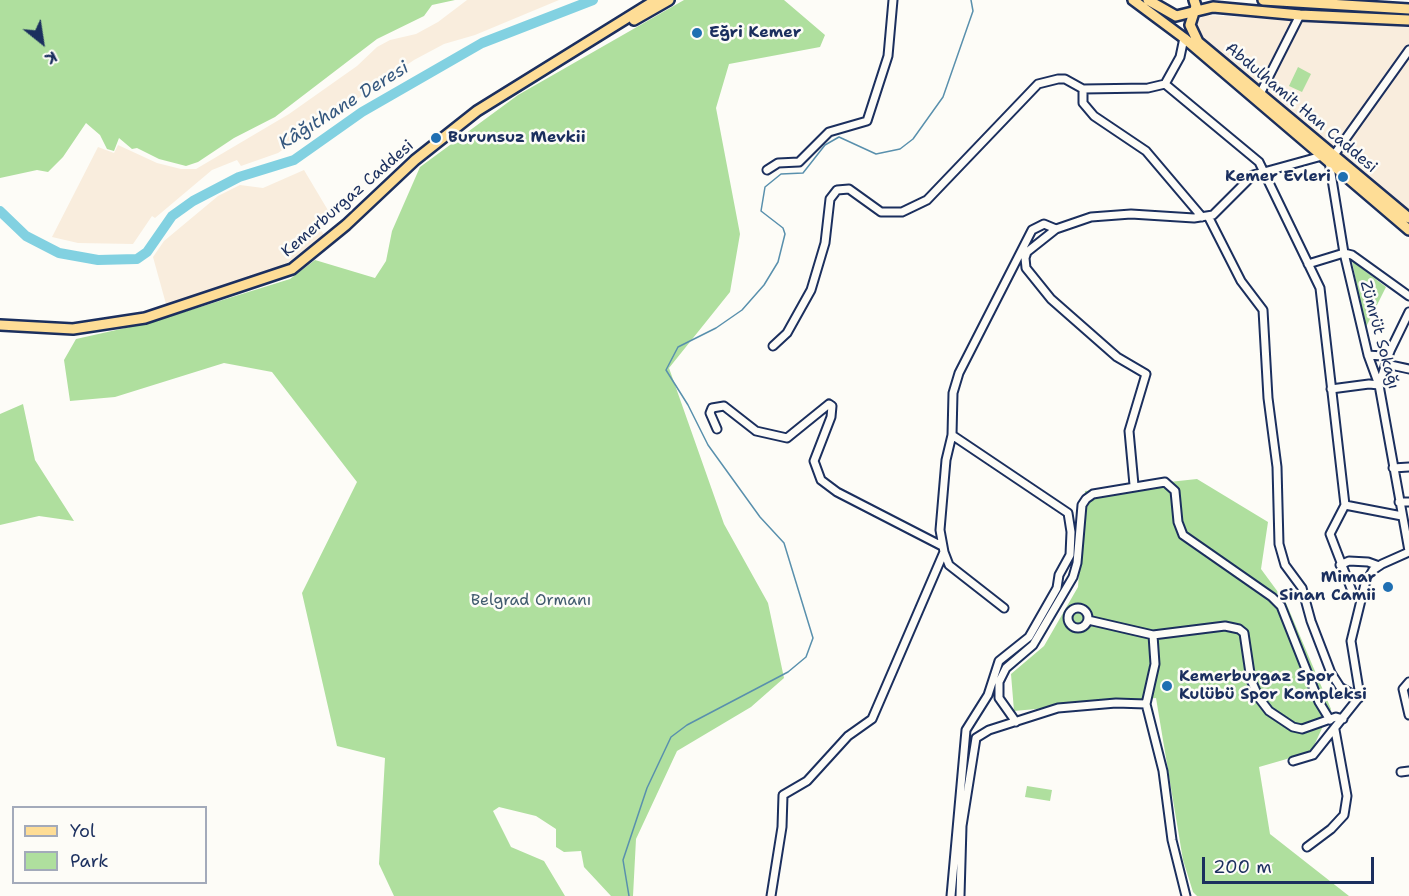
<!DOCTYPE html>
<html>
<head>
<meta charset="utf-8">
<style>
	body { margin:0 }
	#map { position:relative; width:1409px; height:896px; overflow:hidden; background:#fdfcf7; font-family:"Shantell Sans",sans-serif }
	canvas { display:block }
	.legend { position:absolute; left:12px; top:806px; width:195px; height:78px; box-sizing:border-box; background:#fdfcf7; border:2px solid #a3aaba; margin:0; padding:8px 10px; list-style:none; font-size:18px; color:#1b2f5e }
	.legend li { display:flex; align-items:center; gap:12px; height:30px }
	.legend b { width:30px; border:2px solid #a3aaba }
	.north { position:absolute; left:12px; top:12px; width:60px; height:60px; -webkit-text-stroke:4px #fdfcf7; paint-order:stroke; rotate:150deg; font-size:16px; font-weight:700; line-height:24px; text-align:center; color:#1b2f5e }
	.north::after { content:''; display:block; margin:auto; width:21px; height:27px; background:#1b2f5e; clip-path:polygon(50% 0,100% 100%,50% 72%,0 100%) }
	.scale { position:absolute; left:1202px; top:857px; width:172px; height:27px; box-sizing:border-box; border:3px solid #1b2f5e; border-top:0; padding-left:8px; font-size:18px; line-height:21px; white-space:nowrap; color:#1b2f5e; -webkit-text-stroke:4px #fdfcf7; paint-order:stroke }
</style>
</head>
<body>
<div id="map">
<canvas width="1409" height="896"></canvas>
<ul class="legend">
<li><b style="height:8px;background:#fedd96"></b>Yol</li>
<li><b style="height:16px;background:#afdf9e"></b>Park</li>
</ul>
<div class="north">K</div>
<div class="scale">200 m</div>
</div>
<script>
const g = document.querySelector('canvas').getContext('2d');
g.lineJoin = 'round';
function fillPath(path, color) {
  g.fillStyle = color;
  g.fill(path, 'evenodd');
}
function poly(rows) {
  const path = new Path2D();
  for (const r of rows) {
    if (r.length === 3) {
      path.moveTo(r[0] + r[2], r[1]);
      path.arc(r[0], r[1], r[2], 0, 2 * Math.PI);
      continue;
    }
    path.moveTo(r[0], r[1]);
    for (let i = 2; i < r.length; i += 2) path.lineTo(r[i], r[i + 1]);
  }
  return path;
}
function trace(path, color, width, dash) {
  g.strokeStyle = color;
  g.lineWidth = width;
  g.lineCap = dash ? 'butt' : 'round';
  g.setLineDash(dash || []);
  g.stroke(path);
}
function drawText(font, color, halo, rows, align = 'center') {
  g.font = font + ' "Shantell Sans",sans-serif';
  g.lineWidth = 5;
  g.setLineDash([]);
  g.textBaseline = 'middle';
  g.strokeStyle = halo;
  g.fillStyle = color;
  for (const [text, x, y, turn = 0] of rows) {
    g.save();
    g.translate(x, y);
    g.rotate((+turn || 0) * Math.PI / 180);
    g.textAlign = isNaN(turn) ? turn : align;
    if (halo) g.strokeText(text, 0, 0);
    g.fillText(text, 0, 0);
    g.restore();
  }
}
fillPath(poly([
	[467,0,559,0,475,35,444,44,414,60,278,153,241,166,237,160,212,170,155,218,152,216,133,244,78,243,52,237,98,147,114,153,118,145,157,163,181,169,196,169,289,114,357,66,377,47,390,40,416,34,438,22],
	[1204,15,1409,25,1409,212,1196,35,1195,24],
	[304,170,329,212,326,215,328,222,321,230,324,235,285,265,224,289,166,304,153,257,164,241,218,196,240,185,263,188]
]), '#f9eddd');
fillPath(poly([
	[0,0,455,0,432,5,424,16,377,39,275,117,234,138,198,162,186,166,159,159,137,148,132,149,119,138,114,151,107,149,100,135,86,123,63,157,48,172,37,170,0,178],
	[684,0,784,0,825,35,820,47,729,64,716,108,740,234,730,292,669,368,724,524,768,603,784,678,751,707,677,751,636,839,633,896,611,896,584,867,581,851,564,852,556,847,556,829,536,816,499,807,493,811,511,847,544,861,565,896,394,896,379,864,385,758,337,746,302,593,357,482,272,372,224,363,115,397,70,401,64,360,76,339,152,322,290,279,315,260,375,278,386,261,392,231,420,167,518,95],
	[1298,67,1311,74,1302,92,1289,86],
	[1352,261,1386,287,1365,329],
	[23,404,35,460,74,521,39,516,0,525,0,414],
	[1197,479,1268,522,1261,569,1286,603,1331,709,1311,752,1259,767,1270,834,1349,896,1197,896,1193,892,1183,860,1156,698,1014,711,1011,674,1044,646,1078,587,1085,491],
	[1027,786,1052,790,1050,801,1025,797]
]), '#afdf9e');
trace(poly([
	[629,896,623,860,647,788,671,737,687,725,788,672,806,657,813,638,784,543,760,517,708,445,688,405,666,370,678,347,716,328,742,310,764,285,778,262,785,234,783,228,761,211,765,187,781,174,803,173,825,145,839,137,876,154,900,149,913,139,943,97,973,11,971,0]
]), '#5990ad', 1.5);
trace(poly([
	[0,211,26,236,59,253,98,260,137,259,147,252,172,216,193,201,239,177,294,160,362,112,482,43,593,0]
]), '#82d1e1', 10);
const minor = poly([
	[1165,84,1259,162,1320,288,1345,505,1402,516],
	[1083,89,1083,103,1094,116,1146,151,1202,217],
	[1260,94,1300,15],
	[1334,155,1409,50],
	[1329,161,1344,253,1368,355,1379,385,1409,551],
	[767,170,778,163,799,162,829,132,867,121,888,56,893,0],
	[1208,216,1241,281,1263,310,1268,398,1277,467,1279,544,1285,565,1302,588,1311,621,1331,673,1340,687,1359,698],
	[1308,264,1344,253,1352,255,1409,296],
	[773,346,787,333,811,290,825,243,830,199,837,190,849,189,881,212,902,212,927,200,1038,84,1058,79,1065,79,1083,89,1148,88,1165,84,1180,57,1184,38],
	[1368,355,1382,356,1390,351],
	[1386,364,1409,369],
	[1379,385,1390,351,1409,312],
	[1331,389,1369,384,1379,385],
	[717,429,710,413,712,408,724,406,756,431,787,438,829,404,832,406,831,417,814,461,821,480,837,492,942,546],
	[1393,468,1409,467],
	[1134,485,1129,431,1146,374,1117,357,1051,299,1026,268,1025,258,1027,252,1056,229,1091,217,1131,214,1194,218,1213,215,1253,175,1322,156],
	[1399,502,1409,502],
	[1345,505,1330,534,1352,591],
	[944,552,949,565,1004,608],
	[1340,565,1349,561,1368,562,1379,566],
	[1078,618,10],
	[1088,620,1153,635,1225,626,1239,629,1244,633,1251,680,1259,698,1269,711,1293,727,1302,729,1336,717,1343,719],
	[1153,635,1155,664,1146,704,1163,771,1172,840,1186,896],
	[1409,682,1403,689,1409,715],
	[1016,722,999,698,999,682,1006,668,1033,645,1073,577,1077,563,1082,505,1086,499,1093,494,1165,482,1175,491,1178,522,1183,535,1272,597,1281,606,1319,702,1330,720],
	[1293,761,1313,755,1360,696,1351,641,1365,584,1373,570,1382,564,1409,552],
	[1401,772,1409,771],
	[1307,847,1331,829,1344,815,1347,796,1335,730],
	[771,896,782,827,783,795,807,781,848,736,872,719,944,552,940,530,946,460,952,435,953,393,959,373,1032,230,1044,224,1056,229],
	[951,896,966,730,988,695,999,661,1029,637,1057,588,1059,575,1070,555,1071,532,1068,513,952,435],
	[960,896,962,826,976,738,989,730,1058,708,1116,703,1146,704]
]);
const major = poly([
	[1133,0,1184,38,1409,230],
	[1148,0,1176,16,1213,7,1300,15,1409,20],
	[1194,0,1196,6,1190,25,1198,42,1409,218],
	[1263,0,1409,9],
	[634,20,669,0],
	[0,325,73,329,145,318,292,269,346,225,415,160,477,111,656,0]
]);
trace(minor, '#1b2f5e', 11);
trace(major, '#1b2f5e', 14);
trace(minor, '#fdfcf7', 7);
trace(major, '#fedd96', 9);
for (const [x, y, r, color] of [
	[697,33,6,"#1f6fb2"],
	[436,138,6,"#1f6fb2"],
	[1343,177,6,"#1f6fb2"],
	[1388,587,6,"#1f6fb2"],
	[1167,686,6,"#1f6fb2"]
]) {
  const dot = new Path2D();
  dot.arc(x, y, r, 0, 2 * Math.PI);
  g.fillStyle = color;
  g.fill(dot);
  trace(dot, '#fdfcf7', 2);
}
drawText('bold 16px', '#1b2f5e', '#fdfcf7', [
	["Eğri Kemer",709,33],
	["Burunsuz Mevkii",448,138],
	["Kemer Evleri",1331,177,"right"],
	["Mimar",1376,578,"right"],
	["Sinan Camii",1376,596,"right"],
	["Kemerburgaz Spor",1179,677],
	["Kulübü Spor Kompleksi",1179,695]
], 'left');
drawText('16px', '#1b2f5e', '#fdfcf7', [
	["Abdulhamit Han Caddesi",1301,108,40],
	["Kemerburgaz Caddesi",348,199,-41],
	["Zümrüt Sokağı",1379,335,75]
]);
drawText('16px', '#405b6e', '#fdfcf7', [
	["Belgrad Ormanı",531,601]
]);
drawText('italic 18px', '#35587f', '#fdfcf7', [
	["Kâğıthane Deresi",344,106,-32]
]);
</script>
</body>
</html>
